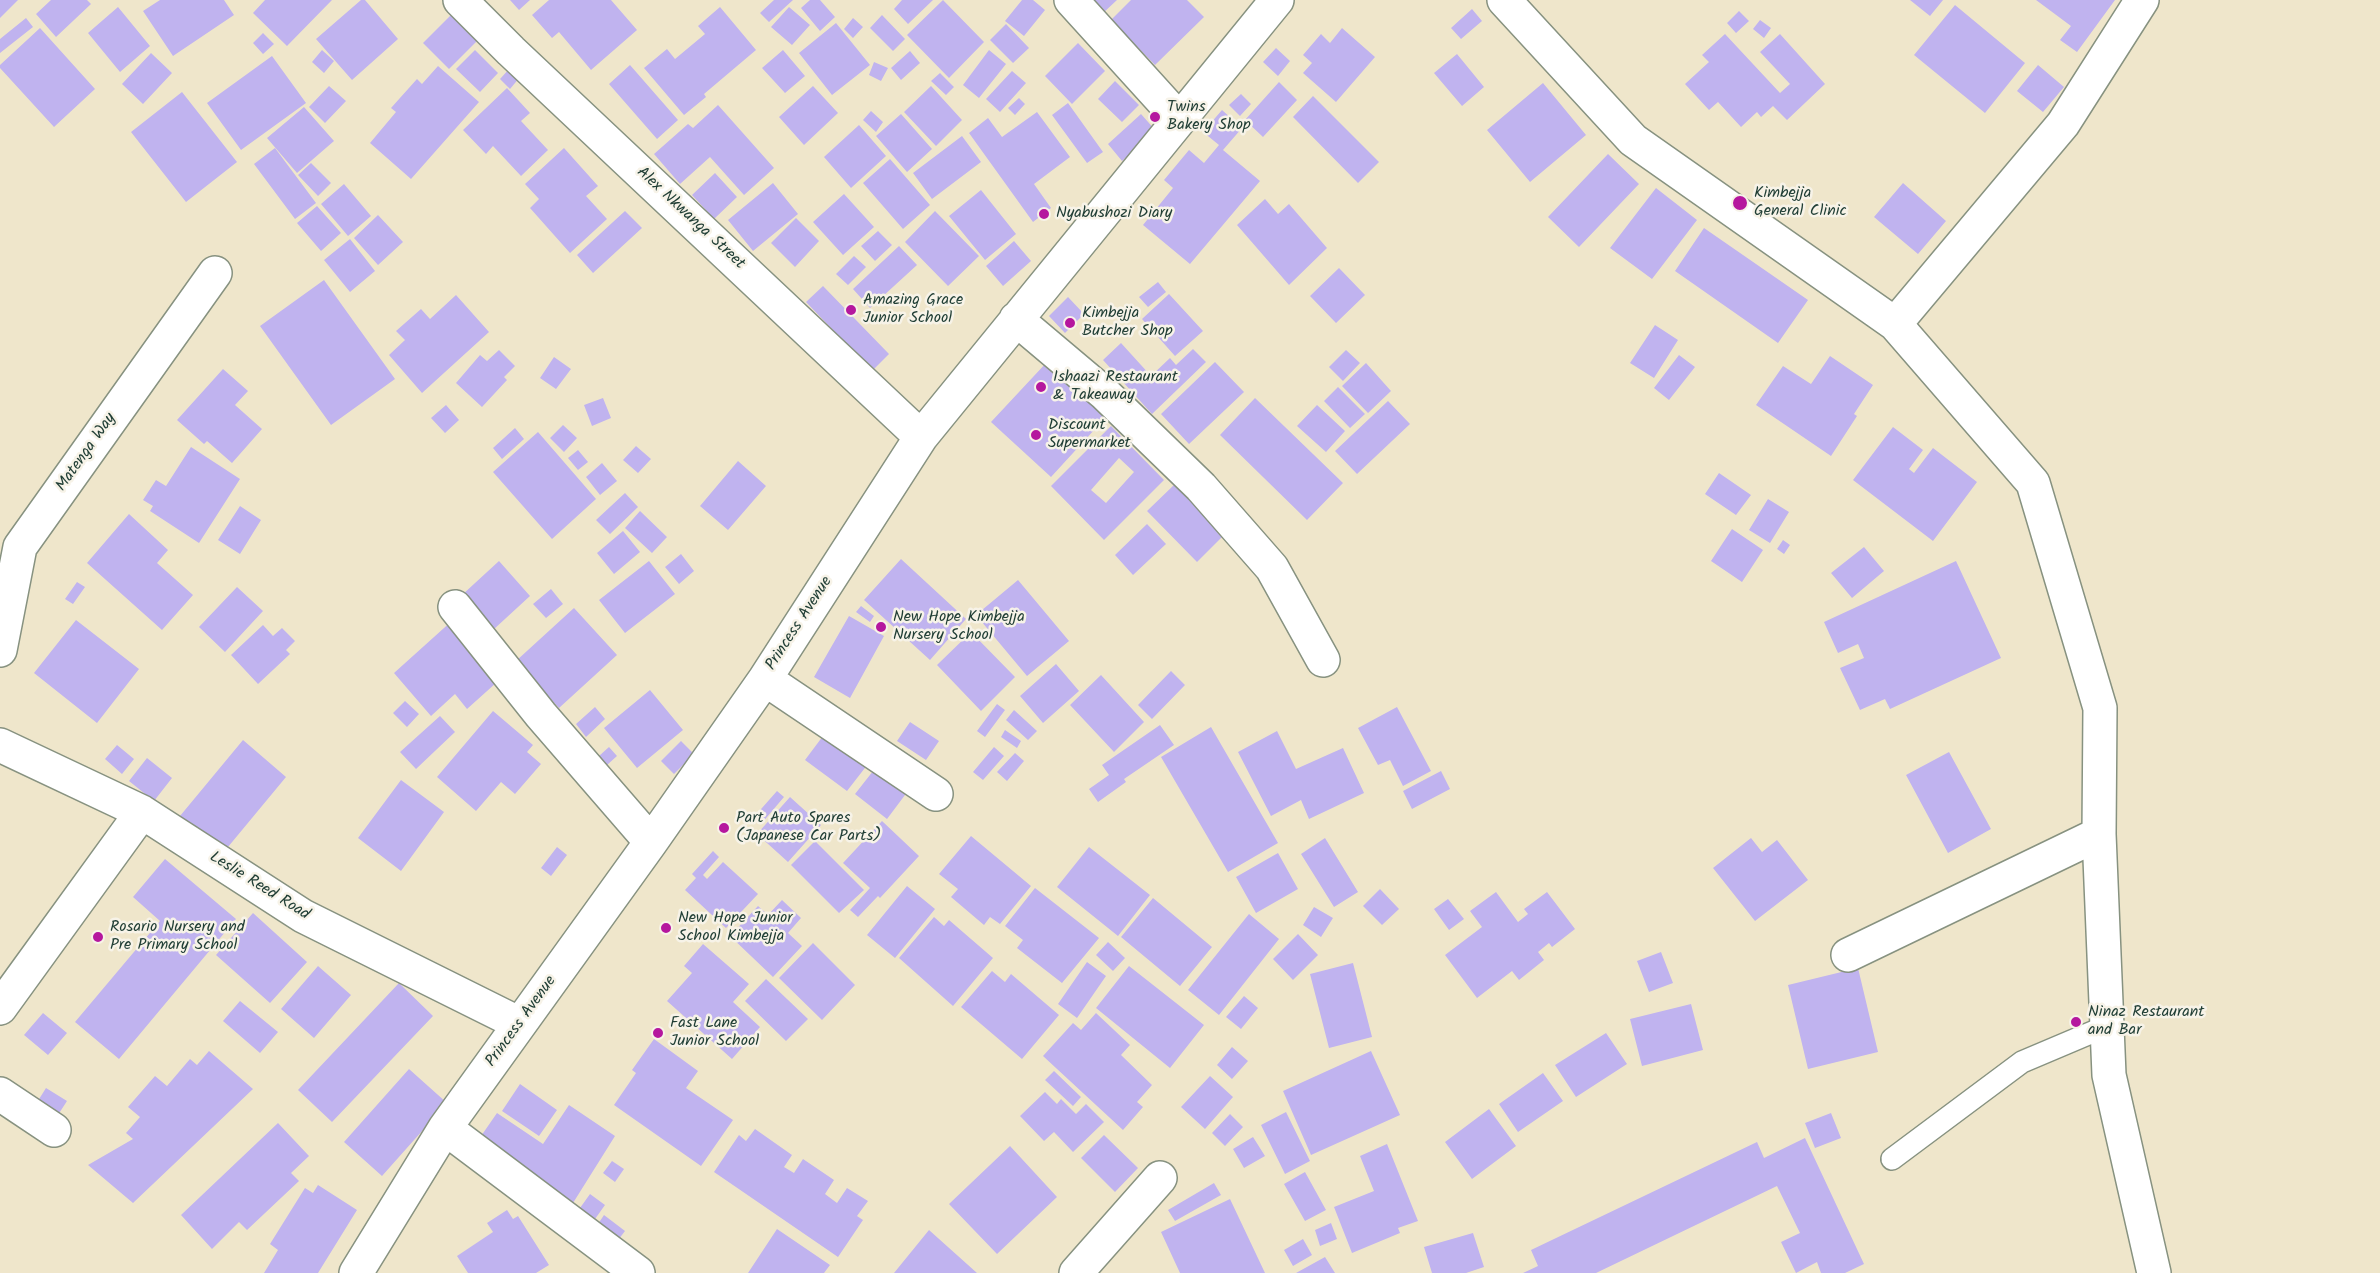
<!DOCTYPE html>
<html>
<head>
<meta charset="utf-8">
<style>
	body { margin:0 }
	canvas { display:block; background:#efe6cb }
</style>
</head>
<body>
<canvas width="2380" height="1273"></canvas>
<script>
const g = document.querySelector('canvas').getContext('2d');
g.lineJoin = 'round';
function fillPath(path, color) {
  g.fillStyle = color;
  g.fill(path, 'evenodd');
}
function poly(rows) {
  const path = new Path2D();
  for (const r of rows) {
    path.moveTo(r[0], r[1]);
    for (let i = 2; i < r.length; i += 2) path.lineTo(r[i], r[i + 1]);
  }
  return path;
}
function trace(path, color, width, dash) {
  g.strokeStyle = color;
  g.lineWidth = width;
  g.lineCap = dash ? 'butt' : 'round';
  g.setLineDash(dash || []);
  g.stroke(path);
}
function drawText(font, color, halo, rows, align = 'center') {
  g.font = font + ' Kalam,sans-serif';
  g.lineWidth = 5;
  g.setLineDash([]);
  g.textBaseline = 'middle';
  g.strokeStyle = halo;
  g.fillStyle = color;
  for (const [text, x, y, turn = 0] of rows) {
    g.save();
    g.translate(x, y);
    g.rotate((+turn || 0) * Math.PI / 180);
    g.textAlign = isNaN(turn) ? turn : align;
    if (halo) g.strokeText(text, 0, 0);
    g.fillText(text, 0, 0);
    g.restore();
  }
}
fillPath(poly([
	[0,0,18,0,0,18],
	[51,0,87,0,91,4,56,37,36,14],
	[160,0,224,0,234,15,173,56,143,11],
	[265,0,332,0,287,46,253,13],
	[361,0,365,0,398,39,352,80,316,39],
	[510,0,530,0,519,10],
	[549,0,611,0,637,30,591,70,559,32,552,38,532,15],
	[774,0,793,0,769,22,760,13],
	[810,0,820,0,835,17,820,31,801,8],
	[902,0,933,0,908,24,894,9],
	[943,0,984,42,949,78,907,35],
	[1022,0,1033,0,1045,10,1024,36,1005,21],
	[1088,0,1117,0,1102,14],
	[1131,0,1187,0,1204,17,1155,65,1111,20],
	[1910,0,1943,0,1930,16],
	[2036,0,2115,0,2077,52,2060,40,2071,26],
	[1955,5,2025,63,1985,113,1914,55],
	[118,7,150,46,120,72,88,33],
	[720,7,756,50,704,94,706,97,684,115,644,68,667,49,675,59,705,34,698,26],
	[789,7,810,25,792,45,771,27],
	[1472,9,1482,21,1461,39,1451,28],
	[1739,11,1749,21,1736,33,1727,23],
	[451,15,477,41,449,69,423,43],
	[882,15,905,39,893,51,870,28],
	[26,18,33,27,0,53,0,39],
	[853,18,863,27,853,38,844,29],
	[1760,20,1771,28,1764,38,1753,29],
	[836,23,870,65,832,95,799,53],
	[1006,24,1029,48,1013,63,990,40],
	[40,28,95,89,54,127,0,68,0,65],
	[1342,28,1375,57,1336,102,1303,73,1312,63,1303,55,1321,34,1330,43],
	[263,33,274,44,263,54,253,43],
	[1725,34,1780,93,1790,84,1760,52,1780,34,1825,84,1787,120,1773,106,1761,117,1757,112,1741,127,1718,102,1709,110,1685,84,1709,62,1702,55],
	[1078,43,1105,71,1072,104,1045,76],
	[1276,48,1290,61,1278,76,1263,62],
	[322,50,334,61,324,73,312,62],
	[475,50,498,73,480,92,456,69],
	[783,50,805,76,785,93,762,68],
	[989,50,1006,64,979,98,963,85],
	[910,51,920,63,901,80,891,68],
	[151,53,172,73,143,104,122,84],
	[1457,54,1484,87,1462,106,1434,73],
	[272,56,306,103,241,150,207,103],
	[874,62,888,68,881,81,869,75],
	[630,65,678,120,657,139,609,84],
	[2038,65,2064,87,2043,112,2017,91],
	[438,66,479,102,411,179,370,143,396,112,391,108,417,79,422,84],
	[510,68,520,77,510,89,500,79],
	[1012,71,1026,83,1000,112,986,99],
	[940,73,954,87,946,95,931,81],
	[1115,81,1139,105,1122,122,1098,99],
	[1279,82,1297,100,1263,137,1245,120],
	[1543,83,1586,135,1530,182,1487,130],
	[329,86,346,101,325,123,309,107],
	[813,86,838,113,804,145,779,117],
	[931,86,962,120,936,146,904,112],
	[507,88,530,113,521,121,548,150,521,176,493,146,486,154,463,130],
	[182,92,237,162,186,202,131,132],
	[1241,94,1251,104,1240,116,1229,105],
	[1313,96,1379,162,1358,183,1293,117],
	[1019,98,1025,104,1015,115,1008,108],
	[1068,103,1103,152,1087,163,1052,115],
	[718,105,774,168,744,195,710,157,680,184,654,154,688,124,693,128],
	[304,107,334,141,297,173,267,138],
	[1222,110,1242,128,1223,150,1260,181,1190,264,1143,225,1173,188,1164,180,1189,150,1204,163,1219,145,1203,132],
	[871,111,883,122,876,132,863,120],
	[1037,112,1070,157,1034,184,1051,208,1033,222,969,133,988,118,1002,137],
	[901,114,932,149,907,172,876,136],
	[1141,114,1156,131,1122,161,1108,144],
	[859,125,886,156,851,188,824,157],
	[962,136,981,162,932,199,913,173],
	[275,148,316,203,295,219,254,164],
	[564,148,598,186,586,196,607,219,570,253,530,208,539,199,525,184],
	[1608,154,1639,184,1579,247,1548,217],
	[890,159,930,205,903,229,863,183],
	[311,163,331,183,318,196,298,175],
	[715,173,737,197,714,219,692,195],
	[773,183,798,214,753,251,728,220],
	[1903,183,1946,221,1918,254,1874,217],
	[344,184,371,216,348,236,321,204],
	[1656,188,1697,220,1652,279,1610,248],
	[981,190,1016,234,985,260,949,216],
	[844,194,874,227,843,255,813,222],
	[1265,199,1278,214,1289,204,1327,248,1289,285,1237,225],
	[317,206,341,233,321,251,297,223],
	[625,211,642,228,593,273,577,255],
	[935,211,979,256,948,286,905,242],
	[378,215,403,242,378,265,354,238],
	[796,218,819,241,795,267,771,243],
	[1704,228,1808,300,1778,343,1675,271],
	[878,231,892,245,875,261,861,246],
	[350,239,375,271,350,292,324,260],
	[1014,241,1031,261,1003,286,986,266],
	[899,246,917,265,870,308,853,289],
	[854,256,866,267,848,285,836,274],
	[1339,268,1365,295,1336,323,1310,296],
	[324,280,395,379,331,425,260,326],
	[1158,282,1166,292,1148,307,1139,297],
	[823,286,889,354,872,371,806,302],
	[1169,294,1203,331,1175,356,1142,319],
	[456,295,489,332,422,393,389,355,405,340,396,331,421,309,430,319],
	[1068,297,1084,314,1065,333,1049,316],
	[1655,325,1678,340,1654,378,1630,363],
	[1121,343,1151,376,1170,358,1176,365,1193,349,1206,362,1152,414,1103,360],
	[499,350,515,366,504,377,507,380,482,407,456,383,480,355,487,361],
	[1346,350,1360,363,1343,381,1329,367],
	[1679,355,1695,367,1669,400,1654,388],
	[1830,356,1873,385,1854,414,1857,416,1831,456,1756,405,1783,366,1811,384],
	[554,357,571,369,556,389,540,378],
	[1047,362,1106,417,1051,477,991,422],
	[1215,362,1244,392,1189,444,1161,414],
	[1366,363,1391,391,1368,413,1342,386],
	[223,369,248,391,235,405,262,429,232,463,207,441,204,444,177,420],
	[1338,387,1365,414,1350,428,1324,401],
	[603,398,611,418,592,426,584,405],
	[1255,398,1343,483,1307,520,1220,435],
	[1388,401,1410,424,1357,474,1335,451],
	[446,405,459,420,445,433,431,418],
	[1317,405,1345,431,1326,452,1297,426],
	[563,425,577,438,564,452,550,438],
	[1111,426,1164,480,1104,540,1051,486],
	[1119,458,1134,472,1106,503,1091,490],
	[1893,427,1923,450,1909,469,1914,473,1933,448,1977,482,1933,541,1853,480],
	[515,428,524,439,502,459,493,448],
	[538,432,596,499,552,539,493,472],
	[636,446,651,459,638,473,623,460],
	[191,447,240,479,199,543,150,511,153,506,143,500,156,480,166,486],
	[578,450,588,462,578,470,568,458],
	[738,461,766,486,728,530,700,506],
	[602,463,617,481,600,495,586,477],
	[1719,473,1751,495,1736,515,1705,494],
	[1175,484,1225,534,1197,562,1147,511],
	[625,493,638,507,610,534,596,520],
	[1768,499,1789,512,1770,543,1749,530],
	[240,506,261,520,240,554,218,540],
	[640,511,667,537,652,553,625,528],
	[129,514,168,550,157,563,193,595,162,630,87,563],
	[1147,524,1166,544,1133,575,1115,555],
	[1732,529,1763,550,1742,582,1711,561],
	[623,531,640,552,614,574,597,553],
	[1783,540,1790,545,1784,554,1777,549],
	[1864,547,1884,571,1852,598,1831,573],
	[681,554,694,571,679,584,665,567],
	[901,559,966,619,930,660,864,600],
	[499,561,530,596,493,630,462,595],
	[649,561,675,594,625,633,599,600],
	[1956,561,2001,658,1890,709,1885,699,1860,710,1840,668,1864,658,1858,644,1838,653,1824,622],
	[1018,580,1069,641,1027,676,976,615],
	[77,582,85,587,73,604,65,599],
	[237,587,263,611,225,652,199,627],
	[551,589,563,604,546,618,533,604],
	[861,606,874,616,870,622,856,612],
	[574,608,617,655,559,708,516,661],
	[849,616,884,636,850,698,814,677],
	[454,619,496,683,467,709,455,694,431,716,394,673],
	[76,620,139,669,97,723,34,673],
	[263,625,273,636,282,628,295,641,286,650,290,654,258,684,231,655],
	[971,632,1015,677,981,711,937,665],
	[1056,664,1079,691,1043,723,1020,696],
	[1171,671,1185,685,1152,719,1138,705],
	[1101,675,1144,722,1114,752,1070,705],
	[650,690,683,730,637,768,604,728],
	[405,701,419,714,407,727,393,713],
	[997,704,1005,710,985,737,977,731],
	[595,707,605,719,586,737,576,724],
	[1397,707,1431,771,1403,786,1390,760,1378,765,1358,728],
	[1014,710,1037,731,1028,740,1006,720],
	[493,711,533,745,527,752,541,764,515,794,501,782,476,811,437,777],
	[440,716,455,732,416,769,400,752],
	[910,722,939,741,926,760,897,741],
	[1160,725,1174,745,1124,779,1126,782,1098,802,1089,789,1109,775,1102,765],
	[1211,727,1278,843,1228,872,1161,757],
	[1005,730,1021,741,1017,748,1001,737],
	[1277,731,1296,769,1343,748,1364,793,1309,819,1301,800,1271,816,1238,752],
	[826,732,868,764,847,791,805,760],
	[243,740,286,777,223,853,180,816],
	[681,741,694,754,674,774,661,761],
	[117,745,134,759,122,774,105,759],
	[609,747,617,756,607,765,599,756],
	[994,747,1004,756,983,780,973,772],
	[1949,752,1991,829,1948,853,1906,775],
	[1015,753,1024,761,1007,781,997,772],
	[147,758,172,778,154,801,129,781],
	[877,766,908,791,887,819,855,794],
	[1441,771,1450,789,1412,809,1403,791],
	[401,780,444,812,401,871,358,838],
	[777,791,784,797,761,824,754,817],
	[790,797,821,825,788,862,757,834],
	[882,821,919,856,880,898,878,896,858,917,850,910,870,888,843,863],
	[971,836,1031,886,1000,924,990,917,984,925,951,897,958,889,939,874],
	[1325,838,1358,892,1334,907,1301,854],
	[1751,838,1762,852,1777,840,1808,880,1755,921,1713,868],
	[815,841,864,890,839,913,791,865],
	[557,847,567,855,551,876,541,868],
	[1089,847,1150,895,1118,936,1057,887],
	[713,851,719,857,703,875,707,879,723,862,758,894,726,928,685,890,696,878,692,874],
	[1278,853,1298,889,1256,913,1236,877],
	[165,859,236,919,119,1059,75,1022,160,921,133,897],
	[907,886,935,909,895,958,867,935],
	[1035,888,1099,938,1062,983,1017,948,1023,940,1005,926],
	[1380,889,1399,909,1382,925,1363,906],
	[1496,892,1518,922,1528,914,1524,909,1547,892,1575,929,1552,947,1549,943,1538,952,1544,960,1519,980,1512,971,1477,998,1445,955,1482,927,1470,911],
	[1153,898,1212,947,1180,986,1121,937],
	[1448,899,1464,919,1449,930,1434,909],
	[782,900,801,918,788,933,802,946,773,977,730,936,758,906,768,915],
	[1314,907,1333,918,1321,937,1303,925],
	[253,913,307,962,270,1003,216,955],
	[1249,914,1279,939,1219,1015,1188,990],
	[934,917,944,926,949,920,993,958,953,1006,899,958],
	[1298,934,1318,955,1293,980,1273,959],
	[1108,942,1125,958,1113,971,1096,955],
	[813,943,855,985,822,1020,779,978],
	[703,944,749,984,733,1002,760,1027,732,1059,667,1001,692,973,684,966],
	[1661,952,1673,983,1649,992,1637,961],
	[1087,962,1106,976,1077,1018,1058,1004],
	[1353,963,1372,1037,1329,1048,1310,974],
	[318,966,351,995,314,1038,281,1009],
	[1129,966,1204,1025,1170,1068,1096,1008],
	[1858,968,1878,1052,1808,1069,1788,985],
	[992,971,1005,982,1011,974,1059,1015,1022,1059,961,1007],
	[766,979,808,1019,786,1041,745,1001],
	[399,983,433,1016,332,1122,298,1090],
	[1244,996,1258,1008,1241,1029,1226,1017],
	[240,1001,278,1032,260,1053,223,1021],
	[1691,1004,1703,1050,1642,1066,1630,1019],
	[43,1013,67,1033,48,1055,24,1035],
	[1096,1013,1130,1045,1121,1055,1152,1085,1137,1102,1143,1107,1123,1130,1043,1056,1073,1023,1081,1030],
	[1606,1033,1627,1064,1576,1097,1555,1065],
	[654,1039,698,1071,686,1088,733,1120,701,1166,614,1105,636,1073,632,1070],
	[1232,1047,1248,1061,1232,1079,1217,1065],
	[209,1051,253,1089,133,1203,88,1165,133,1139,126,1133,140,1117,128,1107,155,1076,167,1086,190,1059,197,1065],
	[1371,1051,1400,1115,1311,1155,1283,1091],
	[409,1069,447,1103,382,1176,344,1142],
	[1054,1071,1081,1097,1073,1106,1045,1080],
	[1543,1073,1563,1101,1518,1132,1499,1104],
	[1210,1076,1233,1097,1205,1129,1181,1107],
	[520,1084,557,1110,539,1136,502,1111],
	[46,1088,67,1101,56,1118,36,1104],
	[1045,1092,1057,1104,1061,1099,1076,1114,1086,1104,1104,1122,1073,1152,1054,1132,1044,1141,1020,1116],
	[569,1105,615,1136,573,1203,479,1139,497,1113,543,1144],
	[1489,1109,1516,1146,1472,1179,1445,1142],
	[1286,1112,1310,1161,1285,1174,1261,1125],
	[1831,1113,1841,1138,1815,1148,1805,1123],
	[1230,1114,1243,1127,1225,1146,1212,1133],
	[278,1123,309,1156,291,1173,299,1181,247,1230,239,1222,212,1249,181,1215],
	[755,1129,792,1155,784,1167,794,1173,803,1159,834,1180,825,1194,837,1203,847,1188,868,1201,857,1216,863,1220,838,1257,714,1172,739,1135,746,1141],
	[1104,1135,1138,1168,1115,1192,1081,1158],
	[1253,1137,1265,1156,1244,1168,1233,1149],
	[1805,1138,1864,1264,1845,1273,1821,1273,1817,1262,1796,1273,1781,1242,1800,1233,1777,1186,1596,1273,1523,1273,1538,1266,1531,1250,1757,1142,1764,1158],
	[1387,1144,1418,1221,1398,1228,1400,1233,1352,1253,1334,1207,1374,1191,1360,1156],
	[1010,1146,1057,1197,997,1254,949,1204],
	[612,1161,624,1169,615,1182,603,1173],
	[1305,1172,1326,1210,1305,1221,1284,1184],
	[1214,1183,1221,1195,1175,1221,1168,1210],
	[318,1185,357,1210,318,1273,264,1273,278,1250,270,1244,305,1188,313,1193],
	[590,1194,605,1205,595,1219,580,1208],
	[1230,1199,1265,1273,1180,1273,1161,1232],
	[507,1210,513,1219,518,1216,549,1265,536,1273,468,1273,457,1256,493,1232,487,1223],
	[604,1215,625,1231,612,1248,592,1233],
	[1331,1223,1337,1239,1320,1246,1315,1230],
	[777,1229,830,1265,824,1273,748,1273],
	[929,1230,977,1273,894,1273],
	[1473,1233,1484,1267,1466,1273,1432,1273,1424,1247],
	[1303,1239,1312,1255,1293,1266,1284,1250],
	[1325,1257,1335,1273,1296,1273]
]), '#c0b3ef');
const service = poly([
	[1892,1159,2022,1062,2107,1026]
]);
const minor = poly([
	[460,0,511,51,921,437],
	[1071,0,1179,119],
	[1504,0,1633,140,1895,324,2033,483,2100,708,2099,834,2109,1075,2154,1273],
	[1016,319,1105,394,1201,487,1272,568,1323,660],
	[1895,324,2063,124,2142,0],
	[455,607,541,715,651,842],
	[0,650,20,547,215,273],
	[765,679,936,794],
	[0,745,142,812,303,916,520,1024],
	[1848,955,2099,834],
	[0,1008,142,812],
	[0,1094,54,1130],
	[445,1128,638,1273],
	[356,1273,445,1128,651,842,765,679,921,437,1277,0],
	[1076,1273,1160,1178]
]);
trace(service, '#879280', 24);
trace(minor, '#879280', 36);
trace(service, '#fff', 21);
trace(minor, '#fff', 33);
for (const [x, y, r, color] of [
	[1155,117,6,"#b5179e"],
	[1740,203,8,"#b5179e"],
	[1044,214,6,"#b5179e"],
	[851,310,6,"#b5179e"],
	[1070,323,6,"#b5179e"],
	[1041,387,6,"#b5179e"],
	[1036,435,6,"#b5179e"],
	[881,627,6,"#b5179e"],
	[724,828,6,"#b5179e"],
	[666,928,6,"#b5179e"],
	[98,937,6,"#b5179e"],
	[2076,1022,6,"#b5179e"],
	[658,1033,6,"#b5179e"]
]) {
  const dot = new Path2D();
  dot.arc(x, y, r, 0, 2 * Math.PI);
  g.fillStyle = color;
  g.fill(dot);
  trace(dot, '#f7f3e8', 2);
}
drawText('16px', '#1f3d34', '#f7f3e8', [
	["Twins",1167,108],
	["Bakery Shop",1167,126],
	["Kimbejja",1754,194],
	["General Clinic",1754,212],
	["Nyabushozi Diary",1056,214],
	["Amazing Grace",863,301],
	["Junior School",863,319],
	["Kimbejja",1082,314],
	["Butcher Shop",1082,332],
	["Ishaazi Restaurant",1053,378],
	["& Takeaway",1053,396],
	["Discount",1048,426],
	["Supermarket",1048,444],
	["New Hope Kimbejja",893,618],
	["Nursery School",893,636],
	["Part Auto Spares",736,819],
	["(Japanese Car Parts)",736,837],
	["New Hope Junior",678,919],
	["School Kimbejja",678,937],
	["Rosario Nursery and",110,928],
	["Pre Primary School",110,946],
	["Ninaz Restaurant",2088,1013],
	["and Bar",2088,1031],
	["Fast Lane",670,1024],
	["Junior School",670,1042]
], 'left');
drawText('16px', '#1f3d34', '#f7f3e8', [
	["Alex Nkwanga Street",690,219,43],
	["Matenga Way",87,453,-55],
	["Princess Avenue",800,624,-57],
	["Leslie Reed Road",259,887,32],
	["Princess Avenue",522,1022,-54]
]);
</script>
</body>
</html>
